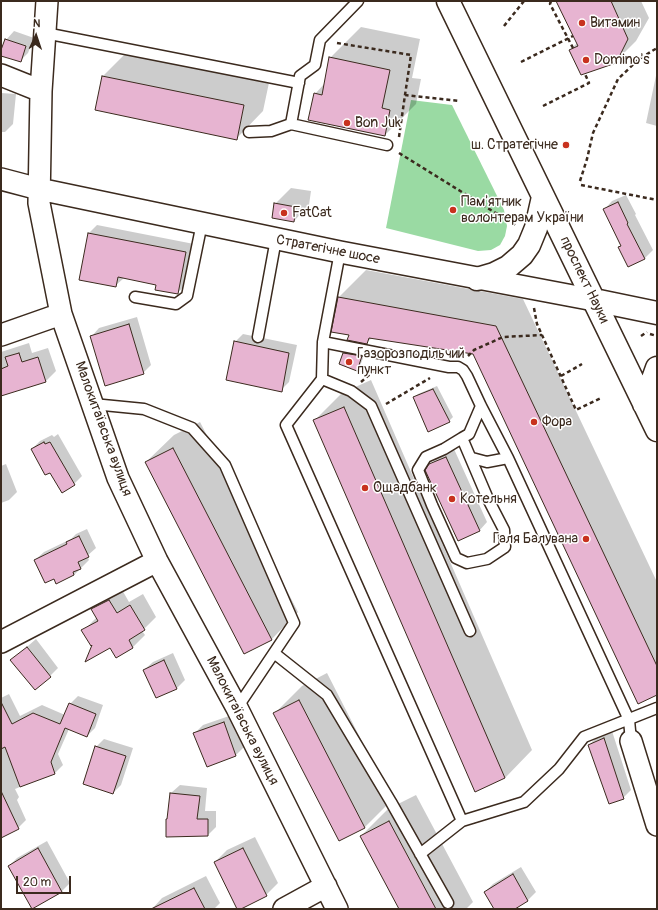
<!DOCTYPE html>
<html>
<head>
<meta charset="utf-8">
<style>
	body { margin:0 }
	#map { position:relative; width:658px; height:910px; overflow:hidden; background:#fff; font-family:Pangolin,sans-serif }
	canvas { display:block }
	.frame { position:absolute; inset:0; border:2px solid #3b2a1e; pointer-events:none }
	.north { position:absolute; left:16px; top:16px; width:40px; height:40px; -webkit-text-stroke:3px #fff; paint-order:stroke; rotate:3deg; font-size:11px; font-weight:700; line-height:16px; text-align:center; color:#3b2a1e }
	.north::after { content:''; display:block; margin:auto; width:14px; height:18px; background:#3b2a1e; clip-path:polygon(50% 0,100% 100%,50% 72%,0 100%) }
	.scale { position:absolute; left:16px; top:876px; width:55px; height:18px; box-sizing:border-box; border:2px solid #3b2a1e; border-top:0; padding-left:5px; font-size:12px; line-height:14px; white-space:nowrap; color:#3b2a1e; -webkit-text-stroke:3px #fff; paint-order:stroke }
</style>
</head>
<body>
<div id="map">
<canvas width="658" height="910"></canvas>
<div class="frame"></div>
<div class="north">N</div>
<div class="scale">20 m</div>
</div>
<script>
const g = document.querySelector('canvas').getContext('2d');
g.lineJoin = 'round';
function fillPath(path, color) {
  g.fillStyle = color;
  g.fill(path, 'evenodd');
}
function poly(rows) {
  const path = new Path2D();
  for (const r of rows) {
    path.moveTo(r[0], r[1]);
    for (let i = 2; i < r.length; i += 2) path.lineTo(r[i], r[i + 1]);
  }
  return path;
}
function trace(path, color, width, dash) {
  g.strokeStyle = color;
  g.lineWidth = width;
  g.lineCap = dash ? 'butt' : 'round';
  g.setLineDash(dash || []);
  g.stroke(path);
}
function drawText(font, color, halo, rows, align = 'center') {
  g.font = font + ' Pangolin,sans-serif';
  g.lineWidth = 3;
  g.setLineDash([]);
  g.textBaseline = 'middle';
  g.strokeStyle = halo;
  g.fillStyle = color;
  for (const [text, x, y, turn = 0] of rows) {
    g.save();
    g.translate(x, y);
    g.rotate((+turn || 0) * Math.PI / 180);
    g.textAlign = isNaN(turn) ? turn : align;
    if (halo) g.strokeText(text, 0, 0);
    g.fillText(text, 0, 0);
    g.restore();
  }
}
fillPath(poly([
	[411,100,452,105,504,210,507,226,505,236,500,245,491,250,478,251,386,228]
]), '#9adaa3');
fillPath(poly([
	[558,1,641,1,649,18,636,41,615,62,570,50,577,43],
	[361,27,420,39,412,78,421,79,416,104,385,135,315,94,325,83,330,58],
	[14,31,34,38,28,53,20,61,1,55,6,40],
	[130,49,270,78,263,111,236,139,96,109,103,76],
	[657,71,657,126,646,123],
	[1,93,16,94,13,124,5,132,1,132],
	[291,188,311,191,309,205,294,221,275,204],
	[626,195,636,214,635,215,653,250,645,258,629,266,622,246,604,210,612,201],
	[97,225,194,244,186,285,177,293,157,284,124,278,115,286,89,233],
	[366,270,523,299,657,582,657,694,474,354,372,338,366,343,351,334,333,331,339,297],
	[137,317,151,365,143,373,91,337,99,328],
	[243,334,297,345,289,382,281,390,235,342],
	[29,343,32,353,48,348,56,371,46,381,1,395,1,352],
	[348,349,365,353,360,366,356,369,344,353],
	[371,380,532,750,505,778,315,420,342,393],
	[437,386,453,417,449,421,414,397,418,394],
	[200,422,298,612,271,640,146,462,174,435],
	[58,434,82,476,74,484,32,449,40,441,52,435,54,437],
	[454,449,487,522,479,531,430,465,439,456],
	[6,464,17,492,9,500,1,503,1,466],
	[87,529,96,548,87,556,89,560,74,575,57,583,54,577,35,560,44,552,71,539,76,534],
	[121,588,129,602,143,594,156,617,142,631,145,635,133,647,116,657,110,646,95,642,83,631,97,617,92,609,104,597],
	[36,639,58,668,50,676,12,660],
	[173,653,185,680,177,688,157,697,144,670,153,662],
	[327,673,392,800,365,827,340,840,275,713,302,686],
	[9,694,20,716,42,705,65,715,70,704,78,696,103,705,95,728,87,736,69,729,58,754,63,765,55,773,15,789,19,797,17,800,26,820,18,828,1,836,1,698],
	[232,715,244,747,236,755,207,766,195,733,203,725],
	[612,731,631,790,623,798,589,745,597,737],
	[104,739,133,748,121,785,113,793,96,747],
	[180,785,207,788,205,811,216,811,216,827,208,835,169,818,171,793],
	[416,795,473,902,466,909,400,909,361,836,388,809],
	[255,837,278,883,266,895,238,909,215,862,227,850],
	[47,841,70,883,62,891,32,908,9,866,17,858],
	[521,867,536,892,528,900,513,909,495,909,485,892,493,884],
	[206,876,220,903,214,909,152,909,162,898]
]), '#0003');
const building = poly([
	[556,1,611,1,628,39,616,63,581,75,569,50,578,46,556,1],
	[5,39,26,46,21,62,1,56,1,50,5,39],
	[329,57,390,70,382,108,390,110,385,136,308,120,314,93,322,95,329,57],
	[102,76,244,105,237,140,95,110,102,76],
	[618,202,628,223,627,224,645,259,628,267,618,247,621,246,603,209,618,202],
	[274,203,296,207,294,222,272,218,274,203],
	[88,233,186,252,178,294,155,290,156,285,118,277,116,287,79,280,88,233],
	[338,297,496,326,657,666,657,695,638,704,473,354,369,338,367,344,347,340,349,335,331,332,338,297],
	[129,324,144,374,105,386,90,336,129,324],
	[234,341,289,353,282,392,226,380,234,341],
	[19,353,22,362,38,357,46,382,1,396,1,369,8,366,5,357,19,353],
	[343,353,362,356,357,371,339,364,343,353],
	[433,389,450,422,428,432,413,397,433,389],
	[344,407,505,778,475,792,313,420,344,407],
	[44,442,45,444,50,442,75,485,62,493,50,473,45,475,31,449,44,442],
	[173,448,272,640,244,654,145,462,173,448],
	[446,457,480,531,458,541,425,470,429,464,446,457],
	[79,536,89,557,78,562,81,569,73,572,74,575,56,584,54,579,45,583,34,560,67,544,66,542,79,536],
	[109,600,117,613,130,605,145,630,129,640,133,648,116,658,110,648,85,662,92,645,91,646,81,630,98,621,91,609,109,600],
	[27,647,51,677,35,690,10,660,27,647],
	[164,660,177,689,156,698,143,670,164,660],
	[299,700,365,828,339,841,273,713,299,700],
	[1,702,12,724,33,713,60,724,69,703,96,714,87,737,65,728,51,762,55,774,20,787,5,747,1,749,1,702],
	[224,722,236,756,207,767,193,733,224,722],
	[604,738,624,799,609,804,588,745,604,738],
	[95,746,126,756,113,794,83,784,95,746],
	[1,791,19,829,1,838,1,791],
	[170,793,200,796,197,819,208,819,208,836,166,837,166,819,167,819,170,793],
	[389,821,436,909,399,909,360,836,389,821],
	[38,848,62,892,32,909,8,866,38,848],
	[243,848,267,896,241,909,237,909,214,862,243,848],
	[513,874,528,901,515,909,494,909,484,892,513,874],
	[194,888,205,909,151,909,194,888]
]);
fillPath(building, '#e7b4d1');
trace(building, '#3b2a1e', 1);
const lane = poly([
	[45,33,299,83],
	[291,124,300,76,315,65,320,40,358,1],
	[249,132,271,131,291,124,387,145],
	[340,252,323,342,322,379,286,425,462,821],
	[135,297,176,304,187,296,202,223],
	[258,337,276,239],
	[323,342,449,367,458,367,463,370,467,376,481,406,508,458,629,720,631,741],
	[322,379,351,391,371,406,470,631],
	[93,404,144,409,192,428,225,465,294,623,237,708],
	[462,438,488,499,504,530,505,547,487,559,467,563,456,558,432,505,418,470,426,457,444,449,462,438,469,434,481,406],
	[472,458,487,462,508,458],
	[274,653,327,695,391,802,448,903],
	[420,854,462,821,524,802,559,769,584,737,657,708]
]);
const street = poly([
	[47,1,41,91,39,203,61,314,118,478,157,561,237,708,337,909],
	[1,75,41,91],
	[1,179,39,189,340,252,594,300],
	[1,335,61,314],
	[1,642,157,561],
	[631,741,657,825],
	[284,909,326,886]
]);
const secondary = poly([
	[448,1,657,430],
	[477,279,494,274,508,267,522,255,529,245,536,228,543,197],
	[594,300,657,313],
	[644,404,657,368]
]);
trace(lane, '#3b2a1e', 13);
trace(street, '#3b2a1e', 24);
trace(secondary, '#3b2a1e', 25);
trace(poly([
	[551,1,550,4,573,48],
	[504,26,524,1],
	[337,43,411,55,405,95],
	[521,62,573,36],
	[543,106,589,83,585,74],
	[399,137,405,95,459,101],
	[399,153,515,225],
	[580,181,587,159,593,133,618,79,639,59,657,48],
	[581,185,657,200],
	[534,308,537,324,576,410,601,398],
	[650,334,657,336],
	[641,336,647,332],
	[468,356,474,350,503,337,542,335],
	[561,376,582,364],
	[361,382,377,368],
	[386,404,430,378]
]), '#3b2a1e', 2.5, [4, 3]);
trace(lane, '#fff', 10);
trace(street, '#fff', 21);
trace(secondary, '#fff', 22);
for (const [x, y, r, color] of [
	[582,23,4,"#c8321e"],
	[586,60,4,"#c8321e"],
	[347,123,4,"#c8321e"],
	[566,145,4,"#c8321e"],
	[453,210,4,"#c8321e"],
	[284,213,4,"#c8321e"],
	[349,362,4,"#c8321e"],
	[534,422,4,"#c8321e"],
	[365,488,4,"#c8321e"],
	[452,499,4,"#c8321e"],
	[586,539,4,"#c8321e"]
]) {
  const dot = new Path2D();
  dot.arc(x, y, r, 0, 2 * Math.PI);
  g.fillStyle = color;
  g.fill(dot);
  trace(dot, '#fff', 1.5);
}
drawText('14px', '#3b2a1e', '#fff', [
	["Витамин",590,23],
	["Domino's",594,60],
	["Bon Juk",355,123],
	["ш. Стратегічне",558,145,"right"],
	["Пам'ятник",461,202],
	["волонтерам України",461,218],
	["FatCat",292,213],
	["Газорозподільчий",357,354],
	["пункт",357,370],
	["Фора",542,422],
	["Ощадбанк",373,488],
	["Котельня",460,499],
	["Галя Балувана",578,539,"right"]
], 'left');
drawText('14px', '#3b2a1e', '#fff', [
	["Стратегічне шосе",328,250,11],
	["проспект Науки",584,280,64],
	["Малокитаївська вулиця",103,429,70],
	["Малокитаївська вулиця",242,721,63]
]);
</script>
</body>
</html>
